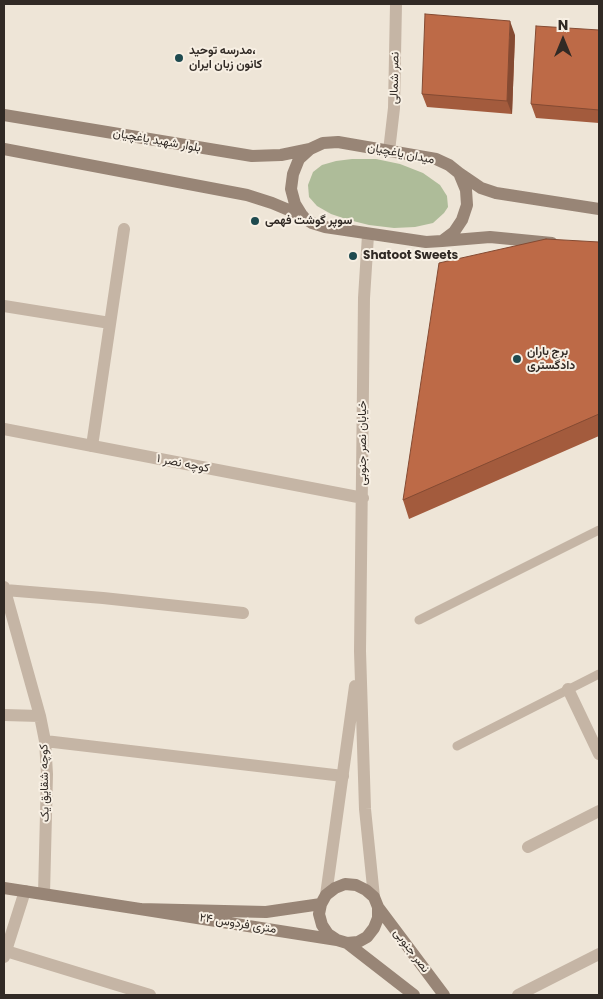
<!DOCTYPE html>
<html>
<head>
<meta charset="utf-8">
<style>
	body { margin:0 }
	#map { position:relative; width:603px; height:999px; overflow:hidden; background:#eee5d7; font-family:Poppins,sans-serif }
	canvas { display:block }
	.frame { position:absolute; inset:0; border:5px solid #312a25; pointer-events:none }
	.north { position:absolute; left:538px; top:15px; width:50px; height:50px; -webkit-text-stroke:4px #f7efe3; paint-order:stroke; rotate:0deg; font-size:14px; font-weight:700; line-height:20px; text-align:center; color:#312a25 }
	.north::after { content:''; display:block; margin:auto; width:18px; height:22px; background:#312a25; clip-path:polygon(50% 0,100% 100%,50% 72%,0 100%) }
</style>
</head>
<body>
<div id="map">
<canvas width="603" height="999"></canvas>
<div class="frame"></div>
<div class="north">N</div>
</div>
<script>
const g = document.querySelector('canvas').getContext('2d');
g.lineJoin = 'round';
function fillPath(path, color) {
  g.fillStyle = color;
  g.fill(path, 'evenodd');
}
function poly(rows) {
  const path = new Path2D();
  for (const r of rows) {
    path.moveTo(r[0], r[1]);
    for (let i = 2; i < r.length; i += 2) path.lineTo(r[i], r[i + 1]);
  }
  return path;
}
function trace(path, color, width, dash) {
  g.strokeStyle = color;
  g.lineWidth = width;
  g.lineCap = dash ? 'butt' : 'round';
  g.setLineDash(dash || []);
  g.stroke(path);
}
function drawText(font, color, halo, rows, align = 'center') {
  g.font = font + ' Poppins,Vazirmatn,sans-serif';
  g.lineWidth = 4;
  g.setLineDash([]);
  g.textBaseline = 'middle';
  g.strokeStyle = halo;
  g.fillStyle = color;
  for (const [text, x, y, turn = 0] of rows) {
    g.save();
    g.translate(x, y);
    g.rotate((+turn || 0) * Math.PI / 180);
    g.textAlign = isNaN(turn) ? turn : align;
    if (halo) g.strokeText(text, 0, 0);
    g.fillText(text, 0, 0);
    g.restore();
  }
}
fillPath(poly([
	[352,159,376,159,400,164,423,173,440,185,447,196,448,207,444,213,433,223,415,227,394,228,369,225,349,220,331,214,317,206,309,197,308,185,313,172,322,165,336,161]
]), '#aebc99');
trace(poly([
	[419,620,599,530],
	[457,746,599,674]
]), '#c5b5a5', 9);
trace(poly([
	[4,306,110,323],
	[92,446,124,229],
	[4,587,40,716,45,741,47,774,44,894],
	[5,590,103,598,243,613],
	[568,689,599,754],
	[4,715,40,716],
	[45,741,343,776],
	[528,847,599,811],
	[6,951,150,995],
	[4,957,25,891],
	[518,995,599,954]
]), '#c5b5a5', 12);
trace(poly([
	[389,151,394,108,396,4],
	[368,235,364,298,360,651,365,809,374,897],
	[4,429,363,498],
	[326,895,355,686]
]), '#c5b5a5', 12);
trace(poly([
	[4,115,252,156,281,155,310,149],
	[338,142,436,159,449,165,459,173,466,190,467,205,462,220,454,232,442,241,426,242,325,227,312,223,303,217,295,204,291,189,293,174,299,159,310,149,323,143,338,142],
	[4,149,247,195,272,203,303,216],
	[459,173,481,188,496,193,599,209],
	[442,241,490,237,552,243],
	[4,888,140,909],
	[321,904,266,912,140,909,337,940],
	[378,907,378,918,374,928,367,937,358,942,347,943,337,940,328,934,322,925,319,914,321,904,326,895,335,888,345,884,356,885,366,890,374,897,378,907,444,995],
	[347,943,414,995]
]), '#988576', 12);
fillPath(poly([
	[599,30,599,123,536,118,531,104],
	[515,35,512,114,427,107,422,94],
	[599,242,599,436,409,519,403,500]
]), '#a35b3d');
fillPath(poly([
	[510,21,515,35,512,114,507,101]
]), '#844a32');
const building = poly([
	[425,14,510,21,507,101,422,94,425,14],
	[536,26,599,30,599,110,531,104,536,26],
	[546,239,599,242,599,414,403,500,439,263,546,239]
]);
fillPath(building, '#bd6a47');
trace(building, '#844a32', 1);
for (const [x, y, r, color] of [
	[179,58,5,"#1e4a4f"],
	[255,221,5,"#1e4a4f"],
	[353,256,5,"#1e4a4f"],
	[517,359,5,"#1e4a4f"]
]) {
  const dot = new Path2D();
  dot.arc(x, y, r, 0, 2 * Math.PI);
  g.fillStyle = color;
  g.fill(dot);
  trace(dot, '#f7efe3', 2);
}
drawText('bold 12px', '#312a25', '#f7efe3', [
	["مدرسه توحید،",189,51],
	["کانون زبان ایران",189,65],
	["سوپر گوشت فهمی",265,221],
	["Shatoot Sweets",363,256],
	["برج باران",527,352],
	["دادگستری",527,366]
], 'left');
drawText('12px', '#312a25', '#f7efe3', [
	["نصر شمالی",395,78,-89],
	["بلوار شهید یاغچیان",157,141,10],
	["میدان یاغچیان",401,154,11],
	["خیابان نصر جنوبی",363,443,-90],
	["کوچه نصر ۱",183,464,11],
	["کوچه شقایق یک",45,783,-91],
	["۲۴ متری فردوس",238,924,9],
	["نصر جنوبی",411,951,53]
]);
</script>
</body>
</html>
